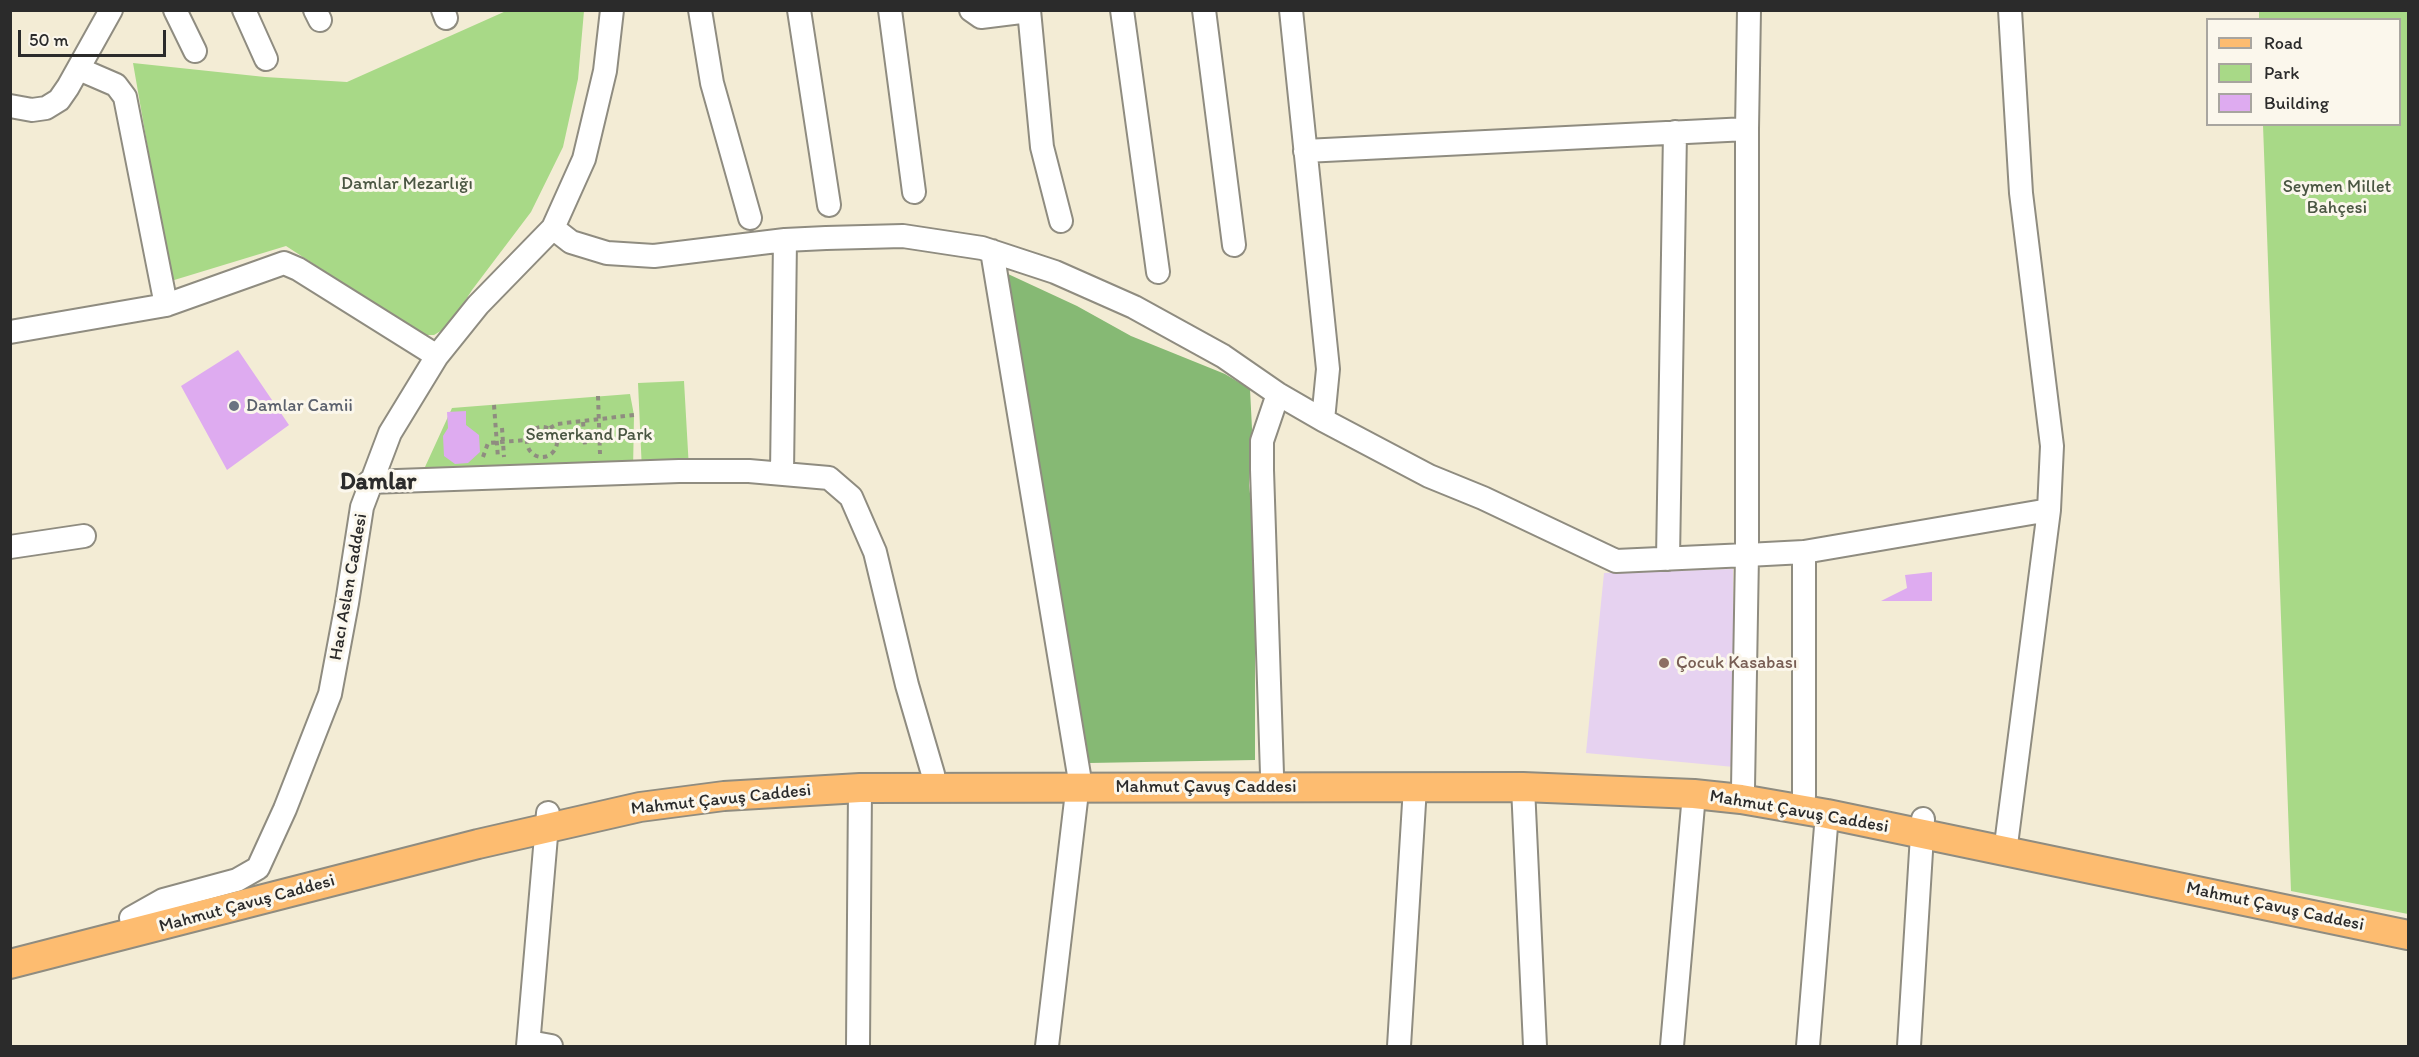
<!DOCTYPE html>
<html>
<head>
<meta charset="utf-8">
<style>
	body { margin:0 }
	#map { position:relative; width:2419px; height:1057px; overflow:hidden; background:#f3ecd5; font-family:Itim,sans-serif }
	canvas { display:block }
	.frame { position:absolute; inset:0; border:12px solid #2b2b2b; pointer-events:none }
	.legend { position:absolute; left:2206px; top:18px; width:195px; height:108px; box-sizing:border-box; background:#fbf7ec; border:2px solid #a8a59f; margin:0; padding:8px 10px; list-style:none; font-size:18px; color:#2b2b2b }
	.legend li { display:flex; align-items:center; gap:12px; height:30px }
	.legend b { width:30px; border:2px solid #a8a59f }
	.scale { position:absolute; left:18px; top:30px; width:148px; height:27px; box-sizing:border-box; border:3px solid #2b2b2b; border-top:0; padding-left:8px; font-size:18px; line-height:21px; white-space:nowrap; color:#2b2b2b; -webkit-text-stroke:4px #fbf7ec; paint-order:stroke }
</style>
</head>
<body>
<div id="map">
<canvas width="2419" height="1057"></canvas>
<div class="frame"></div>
<ul class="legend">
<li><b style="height:8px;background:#fdbc70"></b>Road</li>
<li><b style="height:16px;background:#a8d987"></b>Park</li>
<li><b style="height:16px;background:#deabf0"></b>Building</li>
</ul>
<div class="scale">50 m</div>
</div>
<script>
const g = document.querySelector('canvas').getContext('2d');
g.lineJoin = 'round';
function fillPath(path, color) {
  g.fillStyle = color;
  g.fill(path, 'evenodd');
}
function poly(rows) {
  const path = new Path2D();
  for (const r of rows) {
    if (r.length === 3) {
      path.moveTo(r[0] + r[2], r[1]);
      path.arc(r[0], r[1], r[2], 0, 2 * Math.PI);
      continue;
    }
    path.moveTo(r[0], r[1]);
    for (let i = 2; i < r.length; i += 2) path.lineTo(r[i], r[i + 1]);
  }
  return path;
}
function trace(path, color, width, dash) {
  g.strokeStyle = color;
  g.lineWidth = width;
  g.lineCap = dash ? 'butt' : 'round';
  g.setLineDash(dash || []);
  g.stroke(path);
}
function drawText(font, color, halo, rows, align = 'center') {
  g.font = font + ' Itim,sans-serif';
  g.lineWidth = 6;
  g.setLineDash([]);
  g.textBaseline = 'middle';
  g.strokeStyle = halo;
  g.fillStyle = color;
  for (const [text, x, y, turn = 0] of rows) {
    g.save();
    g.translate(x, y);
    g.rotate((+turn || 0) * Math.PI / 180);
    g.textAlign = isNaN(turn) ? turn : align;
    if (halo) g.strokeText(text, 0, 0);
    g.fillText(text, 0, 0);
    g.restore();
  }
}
fillPath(poly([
	[1733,569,1734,767,1586,753,1604,573]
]), '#e6d2f0');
fillPath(poly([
	[506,11,584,11,578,79,563,147,531,212,472,290,449,326,434,335,423,335,286,246,171,281,133,63,265,77,347,82],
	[2259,11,2408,11,2408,914,2291,891,2263,125,2400,124,2400,20,2259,19],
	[684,381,689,469,642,471,638,383],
	[630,394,634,415,633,471,431,478,425,467,452,408]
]), '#a8d987');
fillPath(poly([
	[1008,274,1077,306,1131,336,1225,374,1250,389,1252,429,1249,485,1255,537,1255,760,1089,763,1052,566,1017,348]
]), '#86b974');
fillPath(poly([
	[238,350,289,425,227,470,181,386],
	[466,411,466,425,479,435,480,452,468,463,455,464,444,456,443,436,448,428,447,412],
	[1932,572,1932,601,1881,601,1907,588,1905,575]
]), '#deabf0');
const minor = poly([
	[175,10,195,51],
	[244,10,266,59],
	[315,10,320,20],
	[443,10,446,18],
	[700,10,712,83,750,218],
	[799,10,829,205],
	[890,10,914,192],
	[971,10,981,17,1029,11],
	[1029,10,1042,147,1061,221],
	[1122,10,1158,272],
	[1204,10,1234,245],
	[1291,10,1328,369,1323,420,1429,476,1483,498,1616,561,1747,555,1743,788],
	[1749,10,1747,129,1747,555,1804,552,2049,510,2052,446,2021,193,2010,10],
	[79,69,116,85,125,97,166,305],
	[10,106,32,110,46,108,59,100,68,87,111,10],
	[1305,151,1747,129],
	[553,228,571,242,607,253,654,256,785,240,826,238,903,236,982,248,1055,272,1134,307,1223,356,1278,394,1323,420],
	[992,251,1079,775,1047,1046],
	[10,332,166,305,284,263,298,269,437,356],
	[782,473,785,240],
	[369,482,679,471,749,471,829,478,851,497,875,552,907,685,933,774],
	[10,547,84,536],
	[1668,559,1675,132],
	[1272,774,1262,470,1262,441,1278,394],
	[1523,787,1535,1046],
	[1804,796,1804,552],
	[2007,837,2049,510],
	[131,918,163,900,237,880,258,868,285,809,330,694,347,603,362,507,390,433,437,356,478,305,553,228,584,159,605,71,612,10],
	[529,1042,551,1046],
	[528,1046,548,813],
	[858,1046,860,788],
	[1399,1046,1415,787],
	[1672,1046,1694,794],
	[1808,1046,1827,814],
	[1909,1046,1923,819]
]);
const major = poly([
	[10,964,478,844,640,807,724,796,860,788,1523,787,1694,794,1741,799,1827,814,2408,935]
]);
trace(minor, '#8f8c80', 26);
trace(major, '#8f8c80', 32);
trace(poly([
	[598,396,600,454],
	[494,405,498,458],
	[583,422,585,445],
	[542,442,15],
	[502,428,504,457],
	[550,428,557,424,634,415],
	[483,457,488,443,527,440]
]), '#8f8c80', 4, [4.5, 4.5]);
trace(minor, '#fff', 22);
trace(major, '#fdbc70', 28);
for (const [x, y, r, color] of [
	[234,406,6,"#6b7280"],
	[1664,663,6,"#8d6e63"]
]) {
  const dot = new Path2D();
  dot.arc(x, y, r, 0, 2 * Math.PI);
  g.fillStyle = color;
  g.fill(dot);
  trace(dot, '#fbf7ec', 2);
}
drawText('18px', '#4a5642', '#fbf7ec', [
	["Damlar Mezarlığı",407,184],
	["Seymen Millet",2337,187],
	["Bahçesi",2337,208],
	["Semerkand Park",589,435]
]);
drawText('18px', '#5b616d', '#fbf7ec', [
	["Damlar Camii",246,406]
], 'left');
drawText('18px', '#2b2b2b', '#fbf7ec', [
	["Hacı Aslan Caddesi",349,587,-80],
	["Mahmut Çavuş Caddesi",1206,787],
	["Mahmut Çavuş Caddesi",721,800,-6],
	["Mahmut Çavuş Caddesi",1799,812,10],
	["Mahmut Çavuş Caddesi",247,904,-15],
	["Mahmut Çavuş Caddesi",2275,907,12]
]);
drawText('18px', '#785e54', '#fbf7ec', [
	["Çocuk Kasabası",1676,663]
], 'left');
drawText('bold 24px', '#2b2b2b', '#fbf7ec', [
	["Damlar",378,483]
]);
</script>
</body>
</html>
